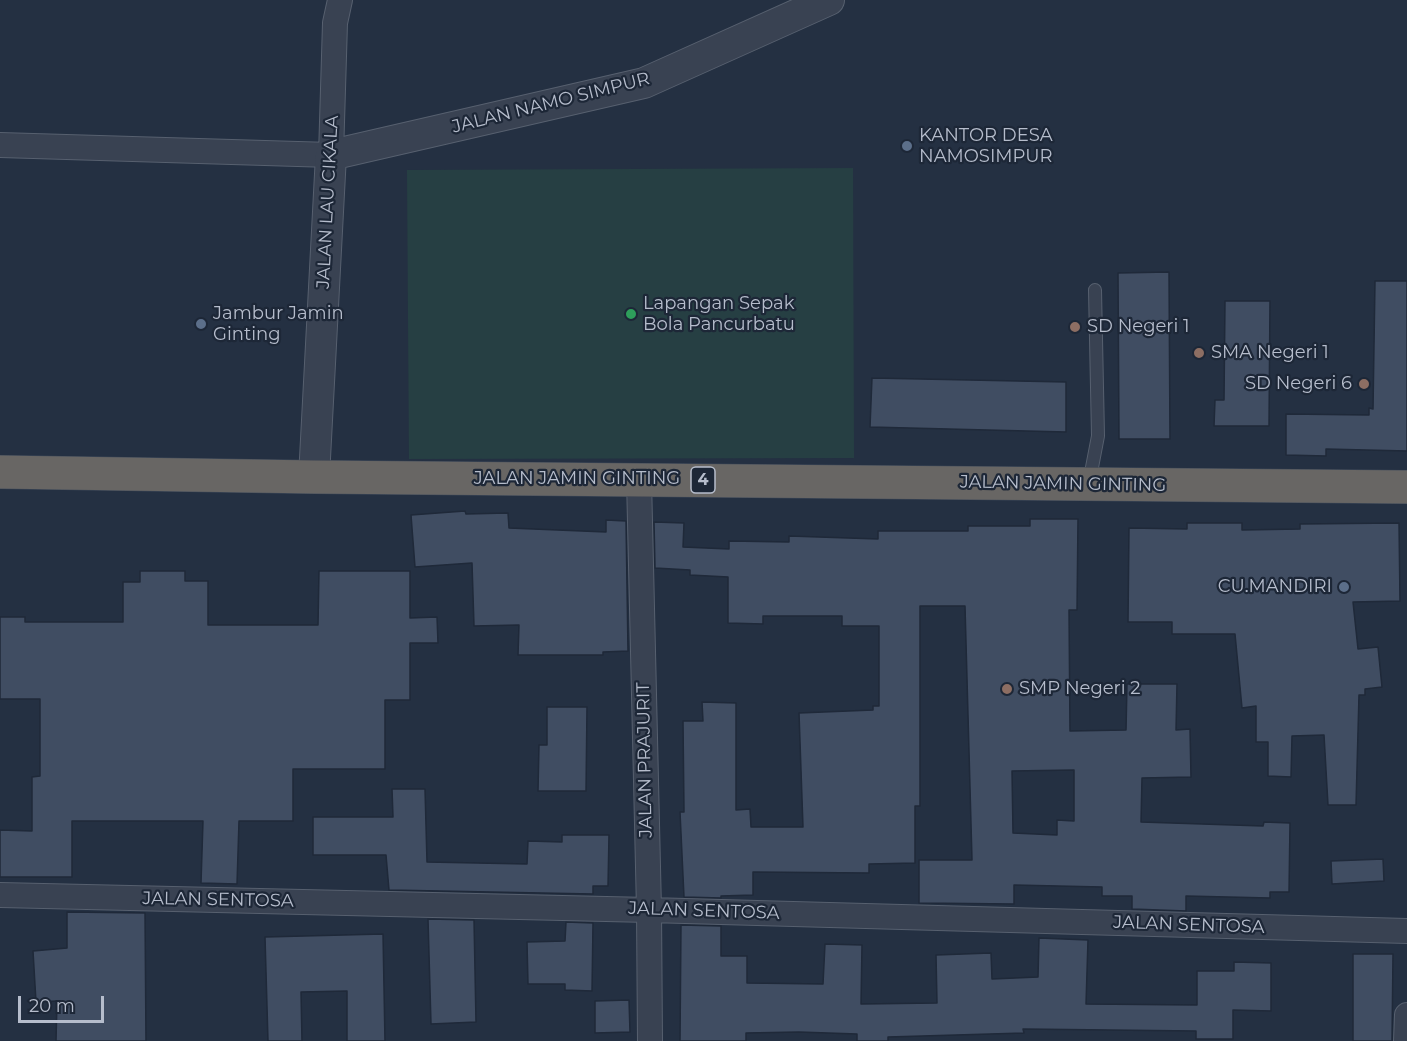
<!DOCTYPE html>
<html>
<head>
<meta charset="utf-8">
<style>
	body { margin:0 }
	#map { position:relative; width:1407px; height:1041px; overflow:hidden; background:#243042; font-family:Montserrat,sans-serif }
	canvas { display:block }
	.scale { position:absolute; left:18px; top:996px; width:86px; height:27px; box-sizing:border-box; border:3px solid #b6bdcc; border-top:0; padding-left:8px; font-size:18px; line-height:21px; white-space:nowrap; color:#b6bdcc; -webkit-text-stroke:4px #1d2737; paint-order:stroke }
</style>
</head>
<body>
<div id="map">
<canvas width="1407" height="1041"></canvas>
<div class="scale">20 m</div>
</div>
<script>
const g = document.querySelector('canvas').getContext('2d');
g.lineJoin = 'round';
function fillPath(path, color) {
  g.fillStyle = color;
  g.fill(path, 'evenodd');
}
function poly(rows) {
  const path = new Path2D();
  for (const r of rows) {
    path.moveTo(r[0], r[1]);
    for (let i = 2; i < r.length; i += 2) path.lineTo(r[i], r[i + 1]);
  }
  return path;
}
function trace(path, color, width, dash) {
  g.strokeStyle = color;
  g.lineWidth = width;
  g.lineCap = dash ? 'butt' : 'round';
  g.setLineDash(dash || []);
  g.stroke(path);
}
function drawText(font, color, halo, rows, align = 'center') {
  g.font = font + ' Montserrat,sans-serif';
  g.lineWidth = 4.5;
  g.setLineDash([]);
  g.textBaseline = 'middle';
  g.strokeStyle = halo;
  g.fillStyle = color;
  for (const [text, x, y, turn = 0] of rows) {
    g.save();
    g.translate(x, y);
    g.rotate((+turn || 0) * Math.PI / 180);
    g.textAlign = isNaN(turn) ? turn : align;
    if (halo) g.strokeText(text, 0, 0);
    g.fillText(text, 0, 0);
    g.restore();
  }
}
fillPath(poly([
	[853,168,854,458,409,459,407,170]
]), '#263f43');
const building = poly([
	[1169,272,1170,439,1119,439,1118,273,1169,272],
	[1375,281,1407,281,1407,451,1326,449,1326,456,1286,455,1286,414,1369,415,1369,408,1373,409,1375,281],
	[1225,301,1270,301,1269,426,1214,426,1215,400,1224,400,1225,301],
	[872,378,1066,382,1066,432,870,427,872,378],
	[465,511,466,514,508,513,509,528,606,532,606,520,626,521,628,651,603,652,603,655,518,655,519,625,474,626,472,563,415,567,411,515,465,511],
	[1030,519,1078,519,1077,610,1069,610,1070,731,1126,730,1127,684,1177,684,1176,730,1190,729,1191,777,1142,778,1141,822,1263,826,1264,822,1290,823,1289,892,1270,892,1270,898,1186,896,1186,911,1132,909,1132,896,1102,896,1102,887,1014,885,1014,904,919,903,919,860,972,860,965,606,920,606,920,806,915,806,915,863,869,864,869,873,753,872,753,895,721,896,721,898,684,897,680,812,684,812,683,721,703,721,702,702,736,703,736,810,750,809,751,827,803,827,799,713,873,710,873,706,879,706,879,626,842,626,842,616,763,616,763,624,728,623,728,577,690,575,690,570,655,568,654,522,684,523,683,547,729,549,729,541,789,542,789,536,878,539,878,531,968,531,968,526,1030,526,1030,519],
	[1074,770,1074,821,1057,820,1057,835,1013,833,1012,771,1074,770],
	[1187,523,1242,523,1242,530,1300,529,1300,524,1399,523,1400,601,1353,602,1358,649,1378,647,1382,687,1365,689,1365,695,1359,695,1356,805,1328,805,1324,735,1292,736,1291,777,1268,776,1268,742,1256,742,1256,706,1242,708,1235,634,1172,634,1172,622,1128,622,1129,528,1187,529,1187,523],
	[140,571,185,571,185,581,208,581,208,625,318,625,319,571,410,571,410,618,437,617,438,643,410,643,410,700,385,700,385,769,293,769,293,821,239,821,237,884,201,883,203,821,72,821,72,877,0,877,0,830,32,831,32,777,40,776,40,699,0,699,0,617,25,617,25,622,123,622,123,582,140,582,140,571],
	[547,707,587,707,586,791,538,791,539,745,547,745,547,707],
	[392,789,425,789,427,862,527,864,528,841,562,842,562,835,609,835,608,886,593,886,593,894,389,890,386,855,313,855,313,817,393,817,392,789],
	[1383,859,1384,881,1332,884,1331,861,1383,859],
	[67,912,145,913,146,1041,56,1041,57,1001,36,1002,33,951,67,948,67,912],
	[428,919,474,920,476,1022,431,1024,428,919],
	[566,922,593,923,592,991,565,990,565,984,528,984,527,942,565,941,566,922],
	[681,925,721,926,721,956,747,956,747,983,823,984,825,944,862,945,861,1004,937,1003,936,955,991,953,992,979,1038,977,1039,938,1088,940,1086,1004,1197,1005,1197,971,1234,971,1234,962,1271,963,1271,1011,1233,1010,1233,1039,1196,1039,1196,1031,1023,1029,1024,1033,888,1037,888,1041,857,1041,857,1034,799,1032,746,1033,746,1041,680,1041,681,925],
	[383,934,385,1041,347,1041,347,991,301,992,302,1041,268,1041,265,937,383,934],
	[1353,954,1393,954,1392,1041,1353,1041,1353,954],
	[629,1000,630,1032,595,1033,595,1001,629,1000]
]);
fillPath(building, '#404d62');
trace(building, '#1f2939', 1.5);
const service = poly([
	[1089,483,1098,436,1095,290]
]);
const minor = poly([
	[0,145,331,155,335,23,340,0],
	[639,479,649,910,650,1041],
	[0,895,649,910,1407,931],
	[1406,1041,1407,1015]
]);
const tertiary = poly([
	[314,477,331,155,644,83,829,0]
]);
const trunk = poly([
	[0,472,314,477,1407,487]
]);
trace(service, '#57606f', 14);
trace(minor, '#57606f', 26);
trace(tertiary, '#57606f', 32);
trace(trunk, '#434d5c', 34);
trace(service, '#394252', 12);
trace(minor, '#394252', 24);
trace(tertiary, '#394252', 30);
trace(trunk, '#686664', 33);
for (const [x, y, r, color] of [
	[907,146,6,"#5c6f8a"],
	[631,314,6,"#2e9e5b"],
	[201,324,6,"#5c6f8a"],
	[1075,327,6,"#8d6e63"],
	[1199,353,6,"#8d6e63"],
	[1364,384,6,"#8d6e63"],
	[1344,587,6,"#5c6f8a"],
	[1007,689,6,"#8d6e63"]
]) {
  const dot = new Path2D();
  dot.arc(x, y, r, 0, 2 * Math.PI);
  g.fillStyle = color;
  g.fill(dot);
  trace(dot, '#1d2737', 2);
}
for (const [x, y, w] of [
	[703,480,24]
]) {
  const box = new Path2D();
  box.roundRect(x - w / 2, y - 13, w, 26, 4.5);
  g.fillStyle = '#1d2737';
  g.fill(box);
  trace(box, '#b6bdcc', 1.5);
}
drawText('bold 16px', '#b6bdcc', null, [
	["4",703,480]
]);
drawText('18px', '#b6bdcc', '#1d2737', [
	["JALAN NAMO SIMPUR",551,103,-14],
	["JALAN LAU CIKALA",328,202,-87],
	["JALAN JAMIN GINTING",577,479],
	["JALAN JAMIN GINTING",1063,484,1],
	["JALAN PRAJURIT",645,760,-91],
	["JALAN SENTOSA",218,900,1],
	["JALAN SENTOSA",704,911,2],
	["JALAN SENTOSA",1189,925,2]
]);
drawText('18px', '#b6bdcc', '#1d2737', [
	["KANTOR DESA",919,136],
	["NAMOSIMPUR",919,157],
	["Lapangan Sepak",643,304],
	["Bola Pancurbatu",643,325],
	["Jambur Jamin",213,314],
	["Ginting",213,335],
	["SD Negeri 1",1087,327],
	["SMA Negeri 1",1211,353],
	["SD Negeri 6",1352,384,"right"],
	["CU.MANDIRI",1332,587,"right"],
	["SMP Negeri 2",1019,689]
], 'left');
</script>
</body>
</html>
